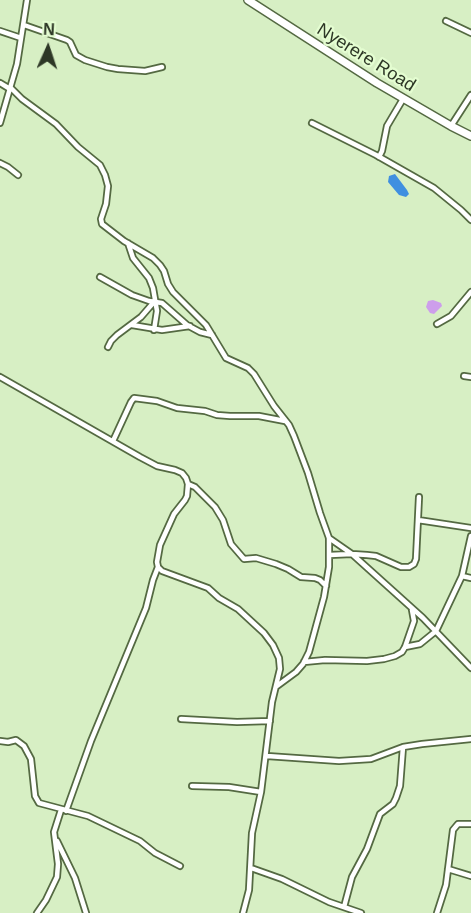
<!DOCTYPE html>
<html>
<head>
<meta charset="utf-8">
<style>
	body { margin:0 }
	#map { position:relative; width:471px; height:913px; overflow:hidden; background:#d7efc4; font-family:Helvetica,sans-serif }
	canvas { display:block }
	.north { position:absolute; left:18px; top:18px; width:60px; height:60px; -webkit-text-stroke:4px #e4fdd1; paint-order:stroke; rotate:3deg; font-size:16px; font-weight:700; line-height:24px; text-align:center; color:#2d3726 }
	.north::after { content:''; display:block; margin:auto; width:21px; height:27px; background:#2d3726; clip-path:polygon(50% 0,100% 100%,50% 72%,0 100%) }
</style>
</head>
<body>
<div id="map">
<canvas width="471" height="913"></canvas>
<div class="north">N</div>
</div>
<script>
const g = document.querySelector('canvas').getContext('2d');
g.lineJoin = 'round';
function fillPath(path, color) {
  g.fillStyle = color;
  g.fill(path, 'evenodd');
}
function poly(rows) {
  const path = new Path2D();
  for (const r of rows) {
    path.moveTo(r[0], r[1]);
    for (let i = 2; i < r.length; i += 2) path.lineTo(r[i], r[i + 1]);
  }
  return path;
}
function trace(path, color, width, dash) {
  g.strokeStyle = color;
  g.lineWidth = width;
  g.lineCap = dash ? 'butt' : 'round';
  g.setLineDash(dash || []);
  g.stroke(path);
}
function drawText(font, color, halo, rows, align = 'center') {
  g.font = font + ' Helvetica,sans-serif';
  g.lineWidth = 4.5;
  g.setLineDash([]);
  g.textBaseline = 'middle';
  g.strokeStyle = halo;
  g.fillStyle = color;
  for (const [text, x, y, turn = 0] of rows) {
    g.save();
    g.translate(x, y);
    g.rotate((+turn || 0) * Math.PI / 180);
    g.textAlign = isNaN(turn) ? turn : align;
    if (halo) g.strokeText(text, 0, 0);
    g.fillText(text, 0, 0);
    g.restore();
  }
}
fillPath(poly([
	[433,300,441,303,442,306,434,314,430,313,426,307,428,301]
]), '#cd9eeb');
fillPath(poly([
	[395,174,407,190,409,194,406,197,399,195,388,182,389,176]
]), '#3f8fe0');
const minor = poly([
	[446,21,471,33],
	[24,25,67,40,70,42,76,55,85,60,107,67,118,69,145,71,162,67],
	[0,31,21,38],
	[0,83,10,89],
	[10,87,22,99,56,124,78,147,100,165,105,175,108,186,106,204,101,219,102,224,124,241,153,258,160,265,164,271,168,284,173,292,206,325,226,358,248,368,254,374,274,406,289,425,294,436,308,473,320,513,329,538,329,567,324,597,309,652,303,664,296,672,277,686],
	[0,123,17,64,27,0],
	[312,123,376,155,434,188,461,210,471,220],
	[451,126,471,95],
	[379,157,382,151,387,126,403,99],
	[0,163,8,167,18,175],
	[128,243,133,258,149,278,153,288,157,311,154,330],
	[100,277,132,295,149,301,162,303,187,325,200,332,212,335],
	[437,324,451,316,471,292],
	[132,325,162,330,190,326],
	[108,347,111,341,117,335,141,317,154,302],
	[464,376,471,377],
	[0,377,140,457,157,466,175,470,182,473,186,478,188,484,187,496,185,500,174,514,160,545,157,562,158,567,162,571,208,588,219,598,238,609,264,633,273,645,279,658,280,669,272,702,261,792,252,833,249,890,243,913],
	[113,441,131,402,134,398,157,401,177,408,205,411,217,415,230,416,259,416,285,421],
	[188,484,195,487,215,507,223,520,231,544,244,559,256,558,276,564,288,569,301,577,315,578,320,580,326,586],
	[418,520,471,528],
	[329,538,352,554,423,618,471,668],
	[330,555,352,554,367,555,376,556,401,567,409,567,414,564,416,559,419,497],
	[462,576,471,578],
	[405,647,420,644,436,631,462,576,471,536],
	[304,662,325,660,367,661,384,659,395,656,402,652,405,647,414,621,412,610],
	[181,719,237,722,270,721],
	[0,741,8,742,16,740,24,746,31,759,35,796,39,803,88,816,140,841,155,853,180,866],
	[267,756,339,761,371,759,403,747,422,744,471,739],
	[192,786,229,787,261,792],
	[66,811,91,741,146,608,153,580,158,567],
	[57,841,75,878,86,913],
	[251,868,282,879,329,902,361,913],
	[448,869,471,876],
	[344,907,352,877,367,849,380,814,393,804,396,798,400,786,403,747],
	[37,913,46,900,57,877,58,864,54,832,61,810],
	[437,913,446,885,453,830,458,824,471,824]
]);
const primary = poly([
	[248,0,377,83,451,126,471,136]
]);
trace(minor, '#546942', 8);
trace(primary, '#546942', 10);
trace(minor, '#fff', 4.5);
trace(primary, '#fff', 7);
drawText('18px', '#2d3726', '#e4fdd1', [
	["Nyerere Road",366,58,32]
]);
</script>
</body>
</html>
